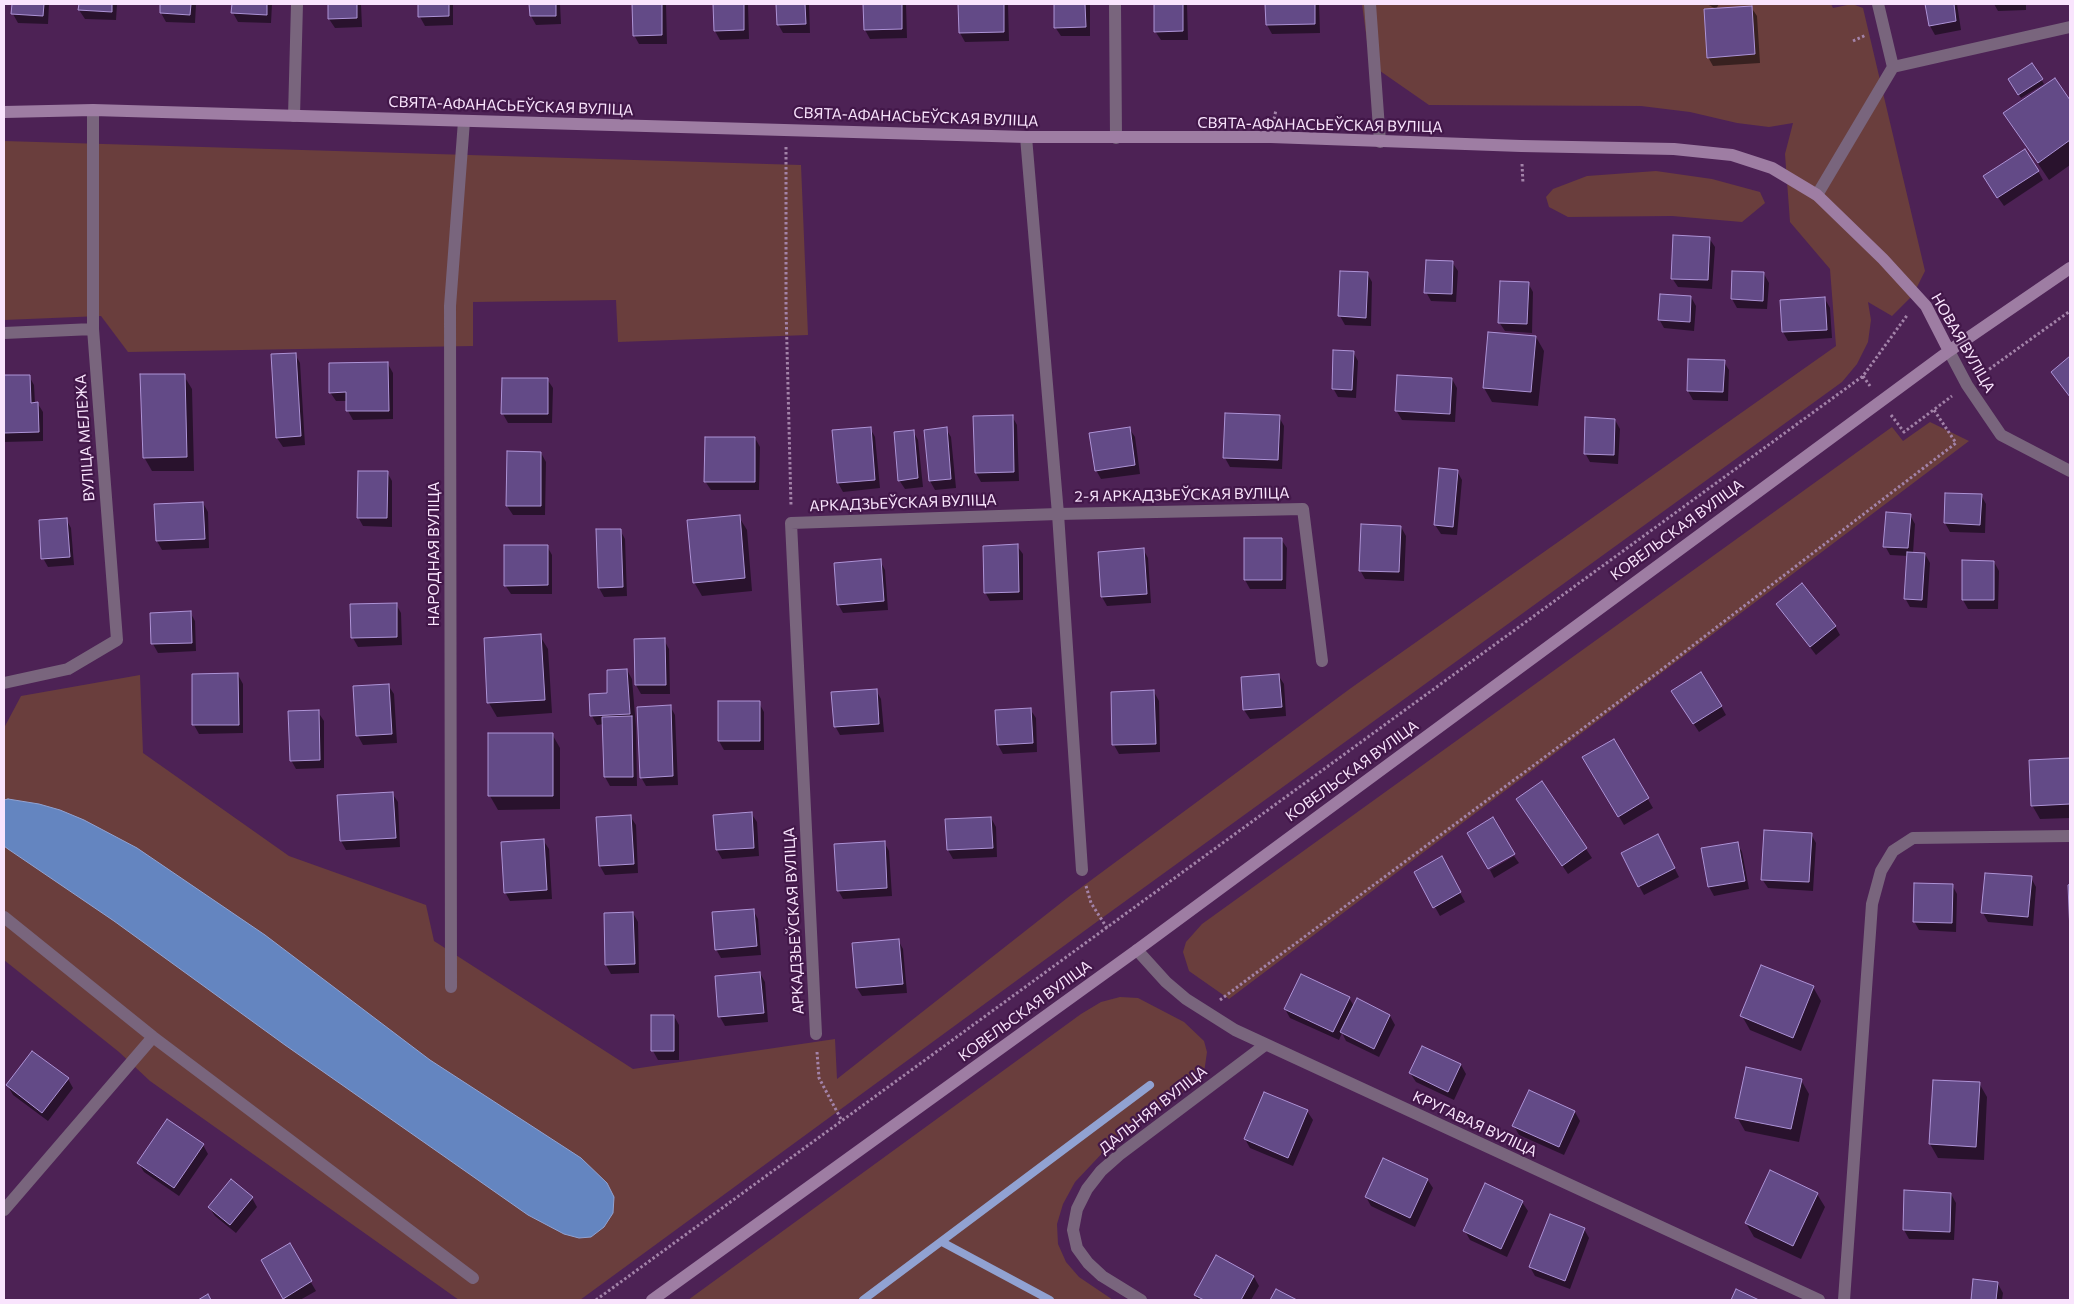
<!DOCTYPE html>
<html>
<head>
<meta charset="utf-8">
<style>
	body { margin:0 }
	#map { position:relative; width:2074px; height:1304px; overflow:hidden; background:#4d2255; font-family:Commissioner,sans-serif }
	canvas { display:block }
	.frame { position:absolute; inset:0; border:5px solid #f9e4fd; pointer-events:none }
</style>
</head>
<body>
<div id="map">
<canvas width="2074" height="1304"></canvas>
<div class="frame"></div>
</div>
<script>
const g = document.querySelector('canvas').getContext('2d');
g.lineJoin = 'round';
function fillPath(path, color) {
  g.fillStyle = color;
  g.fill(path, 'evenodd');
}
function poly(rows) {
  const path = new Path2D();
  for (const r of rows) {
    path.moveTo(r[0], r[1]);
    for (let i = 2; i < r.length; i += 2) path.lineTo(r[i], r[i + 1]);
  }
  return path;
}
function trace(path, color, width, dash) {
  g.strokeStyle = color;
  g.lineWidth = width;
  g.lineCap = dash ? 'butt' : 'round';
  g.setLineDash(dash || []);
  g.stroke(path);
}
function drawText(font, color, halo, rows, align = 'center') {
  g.font = font + ' Commissioner,sans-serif';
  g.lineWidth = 4.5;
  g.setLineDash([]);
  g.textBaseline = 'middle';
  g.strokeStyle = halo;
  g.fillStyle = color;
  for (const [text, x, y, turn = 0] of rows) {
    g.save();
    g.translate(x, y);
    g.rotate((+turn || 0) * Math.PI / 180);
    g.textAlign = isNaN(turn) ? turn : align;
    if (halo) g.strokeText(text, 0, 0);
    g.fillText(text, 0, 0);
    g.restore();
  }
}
fillPath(poly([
	[1362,4,1831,4,1833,8,1852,4,1863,8,1925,271,1913,295,1892,316,1868,302,1871,320,1868,342,1857,364,1842,382,1102,918,580,1300,459,1300,150,1081,119,1052,4,960,4,728,21,696,140,675,143,753,289,856,426,905,434,941,633,1069,835,1039,837,1079,1071,895,1351,688,1836,346,1830,269,1790,222,1785,154,1793,123,1769,127,1737,123,1690,112,1641,106,1429,105,1370,64],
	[4,141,801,165,808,335,618,342,616,300,473,302,473,346,128,352,101,316,4,320],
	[1656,171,1712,179,1760,192,1765,203,1742,222,1672,216,1568,217,1549,207,1546,197,1553,189,1587,176],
	[1930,422,1969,441,1229,999,1189,971,1183,952,1186,942,1202,924,1892,427,1903,441],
	[1120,997,1138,998,1184,1022,1204,1041,1207,1052,1204,1073,1197,1082,1108,1147,1075,1182,1063,1204,1057,1224,1058,1244,1066,1262,1079,1277,1113,1300,688,1300,1081,1014,1101,1002]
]), '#6a3e3d');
const water = poly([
	[8,799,39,804,60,810,84,820,137,848,265,935,430,1060,581,1158,607,1183,614,1197,613,1213,604,1227,591,1237,579,1238,564,1234,528,1215,285,1045,114,921,8,849,4,846,4,800,8,799]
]);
fillPath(water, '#6485c0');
trace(water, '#91a2d2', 1);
fillPath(poly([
	[13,4,49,4,48,24,18,23,13,14],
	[80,4,117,4,116,20,85,19,79,10],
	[161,4,196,4,195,23,166,22,161,13],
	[233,4,272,4,271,23,238,22,233,13],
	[329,4,361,4,362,27,335,28,329,19],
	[419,4,453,4,453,25,425,26,420,17],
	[531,4,560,4,561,24,536,25,531,16],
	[634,4,666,4,667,44,639,44,634,35],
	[714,4,748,4,749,39,720,40,715,31],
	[777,4,809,4,810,33,783,33,778,24],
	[865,4,906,4,907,38,870,39,865,30],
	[959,4,1008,4,1009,41,965,42,960,33],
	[1055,4,1090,4,1090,36,1061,36,1055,27],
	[1155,4,1187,4,1188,40,1161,40,1155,31],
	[1267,4,1319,4,1320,33,1272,34,1267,25],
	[1707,4,1719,4,1716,9],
	[1927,4,1957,4,1961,30,1935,35,1930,26],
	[1994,4,2026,4,2026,10,1998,11],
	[1751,7,1757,16,1760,63,1713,66,1708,57],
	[2032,65,2044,84,2021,98,2009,80],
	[2055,79,2070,102,2070,165,2049,180,2005,114],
	[2038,171,2043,180,2004,206,1990,186],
	[1709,238,1715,247,1712,289,1678,287,1672,278],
	[1452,262,1458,271,1456,302,1431,301,1426,292],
	[1733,272,1764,274,1769,283,1767,309,1737,308,1732,299],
	[1367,273,1372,282,1371,326,1345,325,1340,316],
	[1528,283,1533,292,1532,333,1505,331,1499,322],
	[1691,297,1696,306,1694,331,1664,328,1659,319],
	[1825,299,1830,308,1832,338,1788,341,1783,332],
	[1536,337,1544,351,1538,406,1492,402,1484,388],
	[1353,352,1358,361,1356,398,1338,397,1333,388],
	[295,354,300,363,305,445,283,447,277,438],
	[1724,362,1729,370,1728,401,1693,400,1688,391],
	[388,364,393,373,393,419,353,420,348,411,348,401,336,401,330,392],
	[29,376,34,385,35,404,38,404,43,412,43,441,4,442,4,377],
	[184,376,192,389,194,471,152,471,144,457],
	[547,379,553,388,552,423,508,423,503,414],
	[1452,379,1457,388,1455,422,1402,420,1396,410],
	[1012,416,1017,425,1019,481,981,482,976,473,974,417],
	[1279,417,1284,426,1282,469,1230,467,1225,458],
	[1615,420,1620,429,1618,464,1590,462,1585,453],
	[870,428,875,437,880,488,843,492,838,483,833,431],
	[1129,428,1135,437,1140,474,1101,479,1096,470],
	[946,429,951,437,956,488,935,490,930,481,925,431],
	[913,431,918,440,923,487,905,489,899,480],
	[755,438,760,447,759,490,711,490,705,481],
	[541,453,546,462,545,515,513,515,507,506],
	[1457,471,1462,480,1457,535,1441,534,1435,525],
	[387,472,392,481,392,527,363,526,358,517],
	[1981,495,1986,504,1985,533,1950,532,1945,523],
	[203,503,208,512,209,548,162,550,157,541],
	[1910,515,1915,524,1913,553,1925,554,1930,563,1927,608,1910,607,1905,598,1908,556,1890,555,1885,546],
	[739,517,747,530,752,591,702,596,694,582],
	[66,519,71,528,74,565,48,567,43,558],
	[1401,527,1406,536,1404,581,1365,579,1360,570],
	[620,530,625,539,627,596,604,597,599,588],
	[1281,539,1287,548,1286,589,1250,589,1245,580],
	[547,546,552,555,552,594,511,594,505,585],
	[1017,546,1023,554,1023,600,990,601,985,592],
	[1143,549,1148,558,1151,603,1107,606,1102,597,1099,553],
	[880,561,885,570,888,610,843,613,838,604],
	[1994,562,1999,571,1998,609,1968,609,1963,600],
	[396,604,401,613,402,645,358,647,353,638],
	[1777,604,1835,626,1840,635,1816,655],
	[190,612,195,621,196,651,158,653,153,644],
	[540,636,548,649,552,713,497,717,489,703,485,639],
	[635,640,664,640,669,649,670,694,641,694,636,685],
	[627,670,632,679,636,727,637,786,610,786,605,777,604,724,597,725,592,716],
	[238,675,243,684,243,733,199,734,194,725],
	[1278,675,1284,684,1286,716,1250,719,1244,710,1242,678],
	[388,685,394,694,397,743,363,745,358,736,355,687],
	[876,690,881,699,884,732,840,735,835,726],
	[1154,692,1159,701,1160,752,1119,754,1114,745],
	[1678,700,1721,706,1726,715,1699,732],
	[759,703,764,712,764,750,724,750,719,741],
	[670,706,675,715,678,785,646,786,641,777],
	[1030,709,1036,718,1037,752,1003,754,998,745,996,711],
	[318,712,324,721,324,768,296,769,291,760],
	[552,734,560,748,560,809,498,810,490,796],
	[1614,740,1653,808,1624,825,1584,758],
	[2070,759,2070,818,2040,819,2032,805,2031,761],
	[1542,783,1592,858,1568,874,1523,808],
	[392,793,398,802,400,847,346,850,341,841,338,797],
	[751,813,757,822,759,856,722,859,717,850],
	[630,816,636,825,638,873,605,875,600,866,598,818],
	[991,818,996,827,997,857,953,859,948,850,947,820],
	[1811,834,1816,843,1813,891,1768,888,1762,879],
	[543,840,549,849,552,899,510,901,505,892],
	[884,842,889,851,892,896,843,899,838,890],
	[1737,843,1742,852,1749,889,1714,896,1709,887],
	[1663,845,1679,877,1644,895,1639,886],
	[1514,856,1519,863,1494,878,1490,870],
	[1441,858,1465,902,1440,916,1415,872],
	[2031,878,2036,887,2033,926,1988,922,1983,913],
	[1952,885,1957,894,1956,932,1919,930,1914,921],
	[753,910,758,919,761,955,721,958,716,949],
	[633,913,638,922,639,973,611,974,606,965],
	[898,940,903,949,907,993,862,996,857,988],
	[760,973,765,982,768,1022,725,1026,720,1017],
	[1813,987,1821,1001,1801,1051,1750,1030,1742,1016],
	[1349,998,1354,1006,1390,1016,1395,1025,1379,1057,1346,1041,1342,1033,1339,1040,1290,1018,1285,1009],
	[674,1016,679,1025,679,1060,658,1060,653,1051],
	[1423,1047,1461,1065,1466,1074,1454,1100,1416,1082,1410,1073],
	[68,1079,73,1088,48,1121,13,1095,8,1086],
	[1801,1080,1809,1094,1799,1142,1745,1131,1737,1117],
	[1979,1083,1987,1097,1984,1160,1938,1158,1930,1144],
	[1529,1092,1575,1112,1580,1121,1564,1155,1519,1135,1514,1126],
	[1307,1111,1313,1120,1293,1166,1250,1148,1245,1139],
	[203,1145,208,1154,179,1196,144,1172,139,1164],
	[1427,1179,1433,1188,1415,1227,1371,1206,1366,1197],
	[1486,1185,1522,1202,1528,1211,1507,1257,1470,1240,1465,1231],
	[1817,1194,1825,1207,1801,1259,1754,1237,1746,1223],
	[1951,1194,1956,1203,1954,1240,1909,1239,1904,1230],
	[252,1198,257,1207,236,1233,215,1216,209,1207],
	[1584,1229,1589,1238,1570,1289,1535,1276,1530,1267],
	[289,1245,316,1291,300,1300,286,1300,262,1261],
	[1254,1277,1259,1286,1251,1300,1198,1300,1195,1295],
	[1975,1280,1998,1284,2003,1293,2002,1300,1972,1300]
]), '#0007');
trace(poly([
	[942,1242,1050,1300],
	[863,1300,1150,1085]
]), '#91a2d2', 8);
const building = poly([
	[12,4,44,4,43,16,11,14,12,4],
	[79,4,112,4,112,12,78,10,79,4],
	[160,4,191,4,190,15,160,13,160,4],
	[232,4,267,4,267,15,231,13,232,4],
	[328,4,357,4,357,18,328,19,328,4],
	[418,4,449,4,449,16,418,17,418,4],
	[529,4,556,4,556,16,530,16,529,4],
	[632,4,662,4,662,35,633,36,632,4],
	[713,4,744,4,744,30,714,31,713,4],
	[776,4,805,4,806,24,777,25,776,4],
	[863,4,902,4,902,29,864,30,863,4],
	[958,4,1004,4,1004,32,959,33,958,4],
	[1054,4,1085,4,1086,27,1054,28,1054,4],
	[1154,4,1183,4,1183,31,1154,32,1154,4],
	[1265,4,1315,4,1315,24,1266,25,1265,4],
	[1925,4,1954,4,1956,21,1929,26,1925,4],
	[1752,6,1755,54,1707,58,1704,9,1752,6],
	[2032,63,2043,79,2018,95,2008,79,2032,63],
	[2055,78,2070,100,2070,140,2038,163,2003,113,2055,78],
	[2025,149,2039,171,1997,198,1983,176,2025,149],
	[1673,235,1710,237,1708,280,1671,279,1673,235],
	[1426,260,1453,261,1452,294,1424,293,1426,260],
	[1340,271,1368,272,1366,318,1338,316,1340,271],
	[1732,271,1764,272,1763,301,1731,299,1732,271],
	[1500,281,1529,282,1527,324,1498,323,1500,281],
	[1660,294,1691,296,1690,322,1658,320,1660,294],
	[1825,297,1827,330,1782,332,1780,300,1825,297],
	[1488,332,1536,336,1531,392,1483,388,1488,332],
	[1333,350,1354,351,1352,390,1332,389,1333,350],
	[296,353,301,436,276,438,271,354,296,353],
	[2070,356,2070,397,2051,372,2070,356],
	[1688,359,1725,360,1723,392,1687,391,1688,359],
	[388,362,389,411,346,411,346,392,329,393,329,363,388,362],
	[140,374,185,374,187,457,143,458,140,374],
	[4,375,30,375,31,403,38,402,39,432,4,433,4,375],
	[1397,375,1452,378,1450,414,1395,411,1397,375],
	[502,378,548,378,548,414,501,414,502,378],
	[1225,413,1280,415,1278,460,1223,458,1225,413],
	[1013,415,1014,472,975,473,973,416,1013,415],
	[1585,417,1615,419,1614,455,1584,454,1585,417],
	[871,427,875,480,837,483,832,430,871,427],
	[947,427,951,479,929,481,924,430,947,427],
	[1130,427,1135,465,1095,471,1089,433,1130,427],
	[914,430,918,478,898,481,894,432,914,430],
	[705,437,755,437,755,482,704,482,705,437],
	[507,451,541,452,541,506,506,506,507,451],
	[1439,468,1458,470,1453,527,1434,525,1439,468],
	[358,471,388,471,387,518,357,518,358,471],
	[1945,493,1982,494,1980,525,1944,523,1945,493],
	[203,502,205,539,156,541,154,504,203,502],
	[1886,512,1911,514,1908,548,1883,547,1886,512],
	[740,515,745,578,693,583,687,520,740,515],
	[67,518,70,557,41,559,39,520,67,518],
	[1361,524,1401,526,1399,572,1359,571,1361,524],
	[596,529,621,529,623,587,598,588,596,529],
	[1244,538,1282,538,1282,580,1244,580,1244,538],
	[1018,544,1019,592,984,593,983,546,1018,544],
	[504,545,548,545,548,585,504,586,504,545],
	[1144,548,1147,594,1101,597,1098,552,1144,548],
	[1907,552,1925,553,1922,600,1904,599,1907,552],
	[881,559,884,601,837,605,834,563,881,559],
	[1962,560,1994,561,1994,600,1962,600,1962,560],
	[1802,583,1836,626,1810,647,1776,604,1802,583],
	[397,603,397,637,351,638,350,604,397,603],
	[191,611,192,643,151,644,150,613,191,611],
	[541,634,545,700,487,703,484,638,541,634],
	[665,638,666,685,635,685,634,639,665,638],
	[627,669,630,714,590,716,589,694,607,693,607,670,627,669],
	[1701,672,1722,706,1693,724,1671,691,1701,672],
	[238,673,239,725,192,725,192,674,238,673],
	[1279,674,1282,707,1243,710,1241,677,1279,674],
	[389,684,392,734,356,736,353,686,389,684],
	[877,689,879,724,834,727,831,692,877,689],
	[1154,690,1156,744,1112,745,1111,692,1154,690],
	[718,701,760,701,760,741,718,741,718,701],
	[671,705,673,776,640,778,637,707,671,705],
	[1031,708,1033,743,997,745,995,710,1031,708],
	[319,710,320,760,290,761,288,711,319,710],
	[632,716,633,777,604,777,602,717,632,716],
	[488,733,553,733,553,796,488,796,488,733],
	[1614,739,1649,798,1618,817,1582,757,1614,739],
	[2070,758,2070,804,2031,806,2029,760,2070,758],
	[1542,781,1587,848,1562,866,1516,799,1542,781],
	[393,792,396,838,340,841,337,795,393,792],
	[752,812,754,848,716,850,713,815,752,812],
	[631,815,634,864,599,866,596,817,631,815],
	[991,817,993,848,947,850,945,819,991,817],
	[1493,817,1515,854,1488,869,1467,833,1493,817],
	[1764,830,1812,833,1809,882,1761,880,1764,830],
	[1658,834,1675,868,1638,887,1621,853,1658,834],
	[544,839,547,890,504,893,501,842,544,839],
	[885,841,887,888,837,891,834,844,885,841],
	[1738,842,1745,881,1708,887,1701,848,1738,842],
	[1442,856,1461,892,1433,908,1414,872,1442,856],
	[1985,873,2032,876,2028,917,1981,913,1985,873],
	[1914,883,1953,884,1952,923,1913,922,1914,883],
	[2070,884,2070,933,2068,885,2070,884],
	[754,909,757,946,715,950,712,912,754,909],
	[633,912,635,964,605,965,604,913,633,912],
	[899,939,903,984,856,988,852,943,899,939],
	[1761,965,1814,986,1793,1038,1740,1016,1761,965],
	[760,972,764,1013,718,1017,715,976,760,972],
	[1301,974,1350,997,1333,1032,1284,1009,1301,974],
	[1357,998,1390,1015,1374,1049,1340,1032,1357,998],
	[651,1015,674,1015,674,1051,651,1051,651,1015],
	[1422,1046,1461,1064,1448,1092,1409,1073,1422,1046],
	[32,1051,69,1078,42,1113,6,1085,32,1051],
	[1746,1067,1802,1079,1791,1129,1735,1118,1746,1067],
	[1933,1080,1980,1082,1976,1147,1929,1144,1933,1080],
	[1529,1090,1575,1111,1559,1147,1512,1126,1529,1090],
	[1264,1092,1308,1110,1288,1158,1244,1139,1264,1092],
	[167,1119,204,1144,174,1188,137,1163,167,1119],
	[1383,1158,1428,1179,1410,1218,1365,1197,1383,1158],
	[1770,1170,1818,1193,1793,1246,1745,1223,1770,1170],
	[231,1179,253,1197,230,1225,208,1207,231,1179],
	[1485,1183,1523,1201,1501,1249,1463,1231,1485,1183],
	[1904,1190,1951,1193,1950,1232,1903,1230,1904,1190],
	[1550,1214,1585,1228,1565,1281,1529,1267,1550,1214],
	[290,1243,312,1281,283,1299,261,1260,290,1243],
	[1216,1255,1254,1276,1241,1300,1204,1300,1194,1295,1216,1255],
	[1973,1279,1998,1282,1996,1300,1971,1300,1973,1279],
	[1276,1289,1297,1300,1270,1300,1276,1289],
	[1736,1289,1759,1300,1731,1300,1736,1289],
	[208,1294,211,1300,198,1300,208,1294]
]);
fillPath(building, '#634a87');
trace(building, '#ad93d6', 1);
trace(poly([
	[1853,41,1866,35],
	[1274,119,1276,110],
	[786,147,786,308,791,506],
	[1522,164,1523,184],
	[1981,375,2070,311],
	[1863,376,1870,386],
	[1891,415,1904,432,1952,396],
	[1086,886,1091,903,1107,928],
	[1220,1000,1661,670,1956,443,1934,410],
	[817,1052,819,1078,842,1121],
	[596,1300,1863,376,1908,314]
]), '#a383a9', 3, [2.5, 2.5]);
trace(poly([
	[1115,4,1116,138],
	[1370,4,1380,142],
	[1058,514,1082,870]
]), '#79657d', 12);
trace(poly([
	[1893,67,2070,27],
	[294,116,297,4],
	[1817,195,1893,67,1878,4],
	[4,333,93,329],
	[1949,351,1967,385,2001,435,2070,471],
	[1058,514,1303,509,1322,661],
	[4,683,68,669,117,640,93,329,93,110],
	[4,917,153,1037,473,1278],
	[1137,950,1166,982,1186,999,1235,1030,1819,1300],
	[451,987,450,306,464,121],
	[816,1034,791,523,1058,514,1026,137],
	[4,1210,153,1037],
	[1141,1300,1102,1276,1088,1263,1077,1248,1073,1230,1077,1209,1087,1189,1101,1171,1119,1155,1265,1045],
	[1844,1300,1872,904,1881,871,1893,851,1913,838,2070,836]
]), '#79657d', 12);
trace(poly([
	[4,112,93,110,1026,137,1271,137,1521,146,1674,149,1732,155,1772,168,1817,195,1883,259,1926,306,1949,351],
	[652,1300,1137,950,1949,351,2070,268]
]), '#9e7da3', 12);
drawText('15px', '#f9e4fd', '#421749', [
	["СВЯТА-АФАНАСЬЕЎСКАЯ ВУЛІЦА",511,106,2],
	["СВЯТА-АФАНАСЬЕЎСКАЯ ВУЛІЦА",916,117,2],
	["СВЯТА-АФАНАСЬЕЎСКАЯ ВУЛІЦА",1320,125,1],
	["НОВАЯ ВУЛІЦА",1963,343,60],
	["ВУЛІЦА МЕЛЕЖА",85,438,-94],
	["2-Я АРКАДЗЬЕЎСКАЯ ВУЛІЦА",1182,495,-1],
	["АРКАДЗЬЕЎСКАЯ ВУЛІЦА",903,503,-2],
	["КОВЕЛЬСКАЯ ВУЛІЦА",1677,530,-36],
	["НАРОДНАЯ ВУЛІЦА",434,554,-90],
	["КОВЕЛЬСКАЯ ВУЛІЦА",1352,771,-36],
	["АРКАДЗЬЕЎСКАЯ ВУЛІЦА",794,921,-93],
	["КОВЕЛЬСКАЯ ВУЛІЦА",1025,1011,-36],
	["ДАЛЬНЯЯ ВУЛІЦА",1153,1110,-38],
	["КРУГАВАЯ ВУЛІЦА",1475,1124,25]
]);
</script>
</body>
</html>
